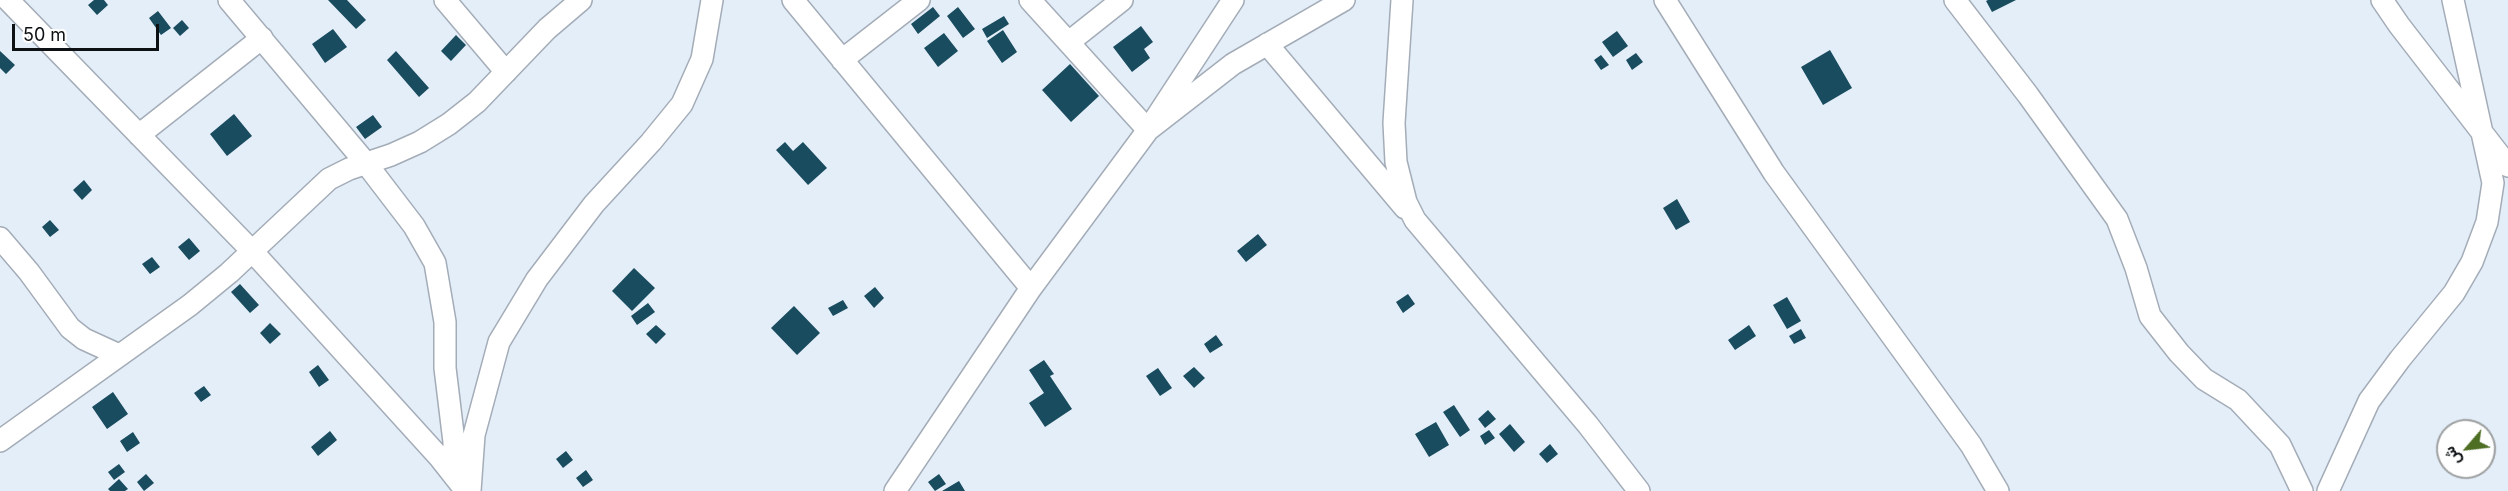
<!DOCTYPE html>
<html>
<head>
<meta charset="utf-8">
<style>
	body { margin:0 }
	#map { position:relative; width:2508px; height:491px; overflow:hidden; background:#e4eef9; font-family:Inter,Vazirmatn,sans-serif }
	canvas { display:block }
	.north { position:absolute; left:2436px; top:419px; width:60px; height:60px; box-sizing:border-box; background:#fff; border:2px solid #9ea0a1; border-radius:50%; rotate:242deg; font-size:16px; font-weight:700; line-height:24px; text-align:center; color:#0d1114 }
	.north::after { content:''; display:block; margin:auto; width:21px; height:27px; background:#4e6e24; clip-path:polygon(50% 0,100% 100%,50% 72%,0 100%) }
	.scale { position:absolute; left:12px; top:24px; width:147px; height:27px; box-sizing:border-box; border:3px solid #0d1114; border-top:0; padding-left:8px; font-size:18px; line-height:21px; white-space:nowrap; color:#0d1114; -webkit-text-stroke:4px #fff; paint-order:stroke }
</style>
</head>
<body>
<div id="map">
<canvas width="2508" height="491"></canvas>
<div class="north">ش</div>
<div class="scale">50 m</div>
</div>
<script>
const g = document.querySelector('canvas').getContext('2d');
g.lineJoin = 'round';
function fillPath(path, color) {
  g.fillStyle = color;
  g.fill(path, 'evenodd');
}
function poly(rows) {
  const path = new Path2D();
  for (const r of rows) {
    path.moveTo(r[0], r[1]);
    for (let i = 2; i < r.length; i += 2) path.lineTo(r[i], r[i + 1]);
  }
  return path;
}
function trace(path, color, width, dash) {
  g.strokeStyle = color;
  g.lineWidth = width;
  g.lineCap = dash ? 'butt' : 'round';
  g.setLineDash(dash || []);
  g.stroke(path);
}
fillPath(poly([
	[94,0,104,0,108,5,97,15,88,5],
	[328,0,347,0,366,20,356,29],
	[2016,0,1992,12,1986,1,1988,0],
	[933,7,940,16,918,34,911,24],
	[958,7,975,29,963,38,947,16],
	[158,11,171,28,161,35,149,18],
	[1004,16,1009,24,987,38,982,29],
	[182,20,189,28,180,36,173,28],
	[1141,26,1153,42,1144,49,1150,58,1132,72,1113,47],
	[333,29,347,47,325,63,312,44],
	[1003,30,1017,52,1002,63,987,41],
	[1617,31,1628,46,1613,57,1602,42],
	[944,33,958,51,938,67,924,48],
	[456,35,466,45,451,61,441,51],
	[1830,50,1852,88,1823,105,1801,67],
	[0,51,15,65,6,74,0,68],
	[396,51,429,88,419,97,387,60],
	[1636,53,1643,62,1632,70,1626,60],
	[1601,55,1609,65,1601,70,1594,60],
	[1070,64,1099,96,1071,122,1042,90],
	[234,114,252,136,227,156,210,134],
	[373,115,382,127,365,139,356,127],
	[785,142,793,151,803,142,827,168,808,185,776,150],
	[84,180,92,190,82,200,73,190],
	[1677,199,1690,222,1676,230,1663,208],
	[50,220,59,230,50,237,42,227],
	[1258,234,1267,245,1246,262,1237,251],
	[189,238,200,251,189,260,178,247],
	[152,257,160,267,150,274,142,264],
	[634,268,655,288,632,311,612,291],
	[240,284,259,305,250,313,231,292],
	[875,287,884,298,874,308,864,296],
	[1408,294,1415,304,1403,313,1396,302],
	[1787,297,1801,321,1787,329,1773,305],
	[843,300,848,308,833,316,828,308],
	[648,303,655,312,637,325,631,316],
	[794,306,820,333,797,355,771,328],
	[270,323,281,334,270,344,260,333],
	[656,325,666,334,656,344,646,334],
	[1749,325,1756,336,1735,350,1728,340],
	[1801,329,1806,338,1794,344,1789,336],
	[1216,335,1223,345,1210,353,1204,344],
	[1044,360,1054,374,1050,376,1072,409,1045,427,1029,403,1044,393,1029,370],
	[318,365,329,380,319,387,309,372],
	[1194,367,1205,378,1194,388,1183,376],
	[1158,368,1172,388,1160,396,1146,376],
	[204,386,211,395,201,402,194,393],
	[113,392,128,414,107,429,92,407],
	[1454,405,1470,430,1460,437,1443,412],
	[1488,410,1496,419,1485,428,1478,419],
	[1436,422,1449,445,1429,457,1415,434],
	[1510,424,1525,442,1514,452,1499,434],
	[1489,430,1495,438,1485,445,1480,436],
	[330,431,337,440,318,456,311,447],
	[133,432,140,443,127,452,120,441],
	[1550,444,1558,454,1547,463,1539,454],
	[566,451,573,460,563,468,556,459],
	[119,464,125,472,114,480,108,472],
	[586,470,593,480,583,487,576,478],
	[146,474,154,483,144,491,137,482],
	[939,474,946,484,935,491,928,482],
	[119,479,128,489,125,491,110,491,108,489],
	[959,481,965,491,942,491]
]), '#194c5e');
const street = poly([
	[8,0,252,251,440,458,466,491],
	[229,0,365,162,414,226,435,263,445,322,445,368,454,442,454,475],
	[445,0,506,72],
	[793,0,1031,288],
	[1030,0,1148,130,1233,64,1344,0],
	[1402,0,1394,123,1396,162,1406,202,1415,220,1588,425,1639,491],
	[1665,0,1774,173,1971,445,1998,491],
	[1955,0,2028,95,2117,219,2136,268,2150,316,2179,353,2204,379,2238,400,2280,445,2302,491],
	[2382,0,2399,25,2508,166],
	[1069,42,1122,0],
	[1267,44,1405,208],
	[842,60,919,0],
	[139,135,262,38],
	[0,238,29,272,70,328,84,339,119,355],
	[0,441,190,305,229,273,329,179,349,169,391,155,420,142,449,124,477,102,547,29,581,0],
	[470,491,474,435,499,342,537,279,594,204,651,142,682,104,702,59,712,0],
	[895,491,1031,288,1148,130,1233,0],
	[2328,491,2369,401,2400,359,2454,293,2472,262,2487,222,2493,183,2453,0]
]);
trace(street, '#a3acb7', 24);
trace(street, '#fff', 21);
</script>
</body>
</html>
